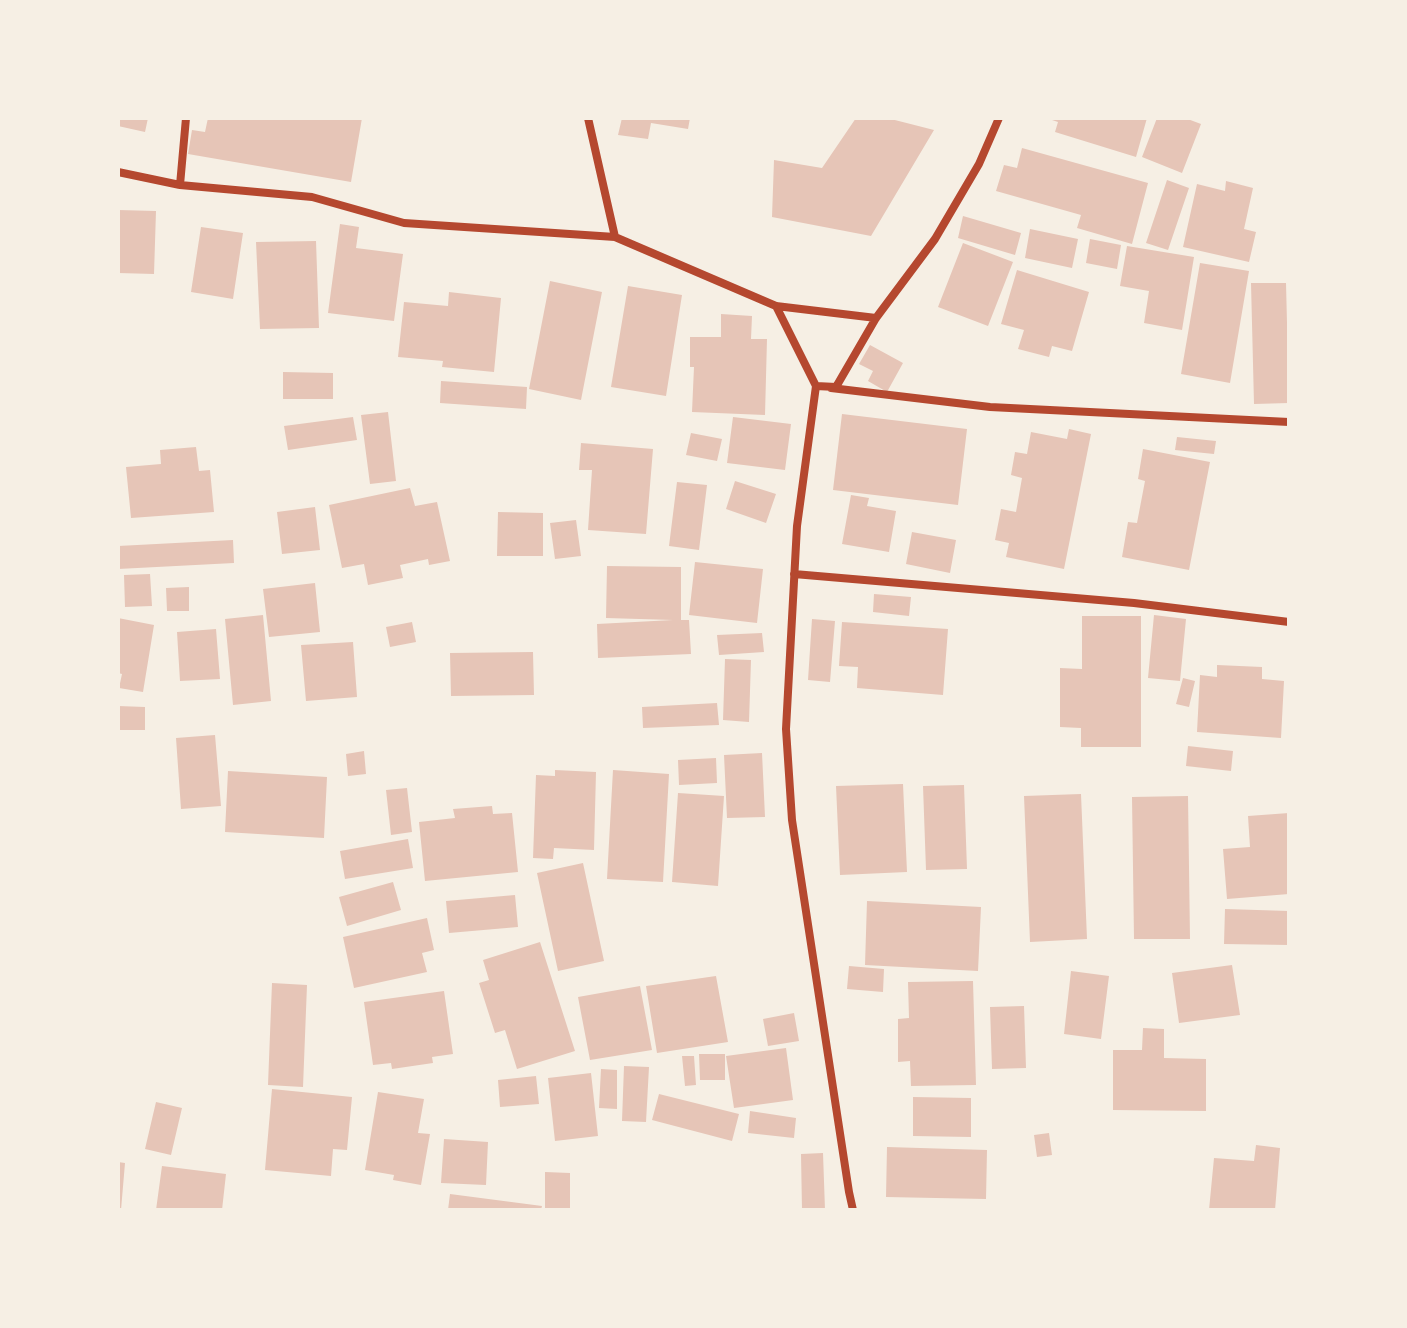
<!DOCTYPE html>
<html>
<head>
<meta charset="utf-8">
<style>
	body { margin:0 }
	#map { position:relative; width:1407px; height:1328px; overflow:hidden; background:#f6efe4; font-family:Karla,sans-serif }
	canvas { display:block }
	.frame { position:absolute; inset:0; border:120px solid #f6efe4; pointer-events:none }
</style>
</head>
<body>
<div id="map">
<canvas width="1407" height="1328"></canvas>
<div class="frame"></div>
</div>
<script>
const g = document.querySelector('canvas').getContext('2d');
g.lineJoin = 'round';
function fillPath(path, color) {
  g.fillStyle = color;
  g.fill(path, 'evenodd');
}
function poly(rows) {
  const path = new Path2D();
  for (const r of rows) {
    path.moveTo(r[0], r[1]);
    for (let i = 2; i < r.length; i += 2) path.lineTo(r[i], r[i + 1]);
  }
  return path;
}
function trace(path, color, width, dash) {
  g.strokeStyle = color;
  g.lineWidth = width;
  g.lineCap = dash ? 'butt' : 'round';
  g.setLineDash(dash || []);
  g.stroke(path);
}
fillPath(poly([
	[118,118,148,118,145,132,118,126],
	[208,118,362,118,351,182,188,154,192,130,205,132],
	[622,118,690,118,688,129,651,123,648,139,618,135],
	[856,118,887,118,934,130,871,236,772,217,774,160,822,168],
	[1046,118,1147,118,1136,157,1055,132,1058,122],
	[1157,118,1185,118,1201,124,1182,173,1142,157],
	[1022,148,1148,183,1132,244,1077,228,1081,215,996,191,1004,165,1017,168],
	[1167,180,1189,188,1168,250,1146,243],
	[1226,181,1253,188,1244,229,1256,232,1249,262,1183,247,1197,184,1225,191],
	[118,210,156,211,154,274,118,273],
	[963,216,1021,233,1015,255,958,238],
	[340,224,359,227,356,248,403,254,394,321,328,313],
	[201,227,243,233,233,299,191,292],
	[1030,229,1078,239,1072,268,1025,258],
	[1090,239,1121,245,1117,269,1086,263],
	[316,241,319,328,260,329,256,242],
	[963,243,1013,262,988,326,938,307],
	[1127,246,1194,257,1182,330,1144,323,1149,291,1120,286],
	[1200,263,1249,271,1230,383,1181,374],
	[1017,270,1089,292,1072,351,1052,346,1049,357,1018,349,1024,330,1001,324],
	[550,281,602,292,581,400,529,389],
	[1251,283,1286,283,1289,403,1254,404],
	[628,286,682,295,666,396,611,387],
	[449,292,501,298,494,372,442,367,443,361,398,357,404,302,448,306],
	[721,314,752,316,751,339,767,339,765,415,692,412,694,367,690,367,690,337,721,337],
	[870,345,903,363,887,392,868,381,873,371,859,364],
	[283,372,333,373,333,399,283,399],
	[441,381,527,387,526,409,440,403],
	[388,412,396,481,370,484,361,415],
	[842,414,967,429,958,505,833,490],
	[353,417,357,440,288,450,284,426],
	[733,417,791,424,785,470,727,463],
	[1069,429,1091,434,1064,569,1006,557,1009,543,995,540,1001,509,1016,512,1022,478,1011,475,1015,452,1027,454,1031,432,1067,439],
	[691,433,722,439,717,461,686,455],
	[1177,437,1216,441,1214,454,1175,450],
	[581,443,653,449,646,534,588,530,592,470,579,470],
	[196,447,199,471,210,470,214,512,131,518,126,467,161,464,160,450],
	[1143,449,1210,462,1189,570,1122,557,1128,522,1137,523,1145,481,1138,479],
	[735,481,776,494,766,523,726,509],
	[677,482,707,485,699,550,669,546],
	[410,488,415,506,437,502,450,561,429,565,428,559,400,565,403,578,368,585,364,564,342,568,329,505],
	[851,495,869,498,867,506,896,511,889,552,842,544],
	[315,507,320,550,282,554,277,512],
	[498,512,543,513,543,556,497,556],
	[576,520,581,556,555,559,550,523],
	[912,532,956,540,950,573,906,564],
	[233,540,234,563,118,569,118,546],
	[695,562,763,569,757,623,689,615],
	[607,566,681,567,681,620,689,620,691,654,598,658,597,624,673,620,606,618],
	[150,574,152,606,125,607,124,575],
	[315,583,320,632,269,637,263,589],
	[189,587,189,611,167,611,166,588],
	[874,594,911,597,909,616,873,612],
	[263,615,271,701,233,705,225,619],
	[1154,615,1186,619,1180,681,1148,678],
	[1082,616,1141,616,1141,747,1081,747,1081,728,1060,727,1060,668,1082,669],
	[118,618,154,625,143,692,119,688,122,674,118,673],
	[812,619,835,621,830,682,808,680],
	[412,622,416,642,390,647,386,627],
	[842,622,948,629,943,695,857,688,858,667,839,666],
	[216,629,220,679,180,681,177,632],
	[762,633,764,652,719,655,717,635],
	[353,642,357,697,306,701,301,645],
	[533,652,534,695,451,696,450,653],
	[725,659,751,660,749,722,723,720],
	[1217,665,1262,667,1262,679,1284,681,1281,738,1197,732,1200,675,1217,677],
	[1183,678,1195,681,1189,707,1176,704],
	[717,703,719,725,643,728,642,707],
	[118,706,145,707,145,730,118,730],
	[215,735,221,806,181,809,176,738],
	[1188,746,1233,751,1231,771,1186,766],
	[364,751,366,774,348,776,346,754],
	[762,753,765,817,727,818,724,755],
	[716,758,717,783,679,785,678,760],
	[555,770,596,772,594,850,554,848,553,859,533,858,536,775,555,776],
	[613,770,669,774,663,882,607,879],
	[228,771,327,777,324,838,225,832],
	[903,784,907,872,840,875,836,786],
	[964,785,967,869,926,870,923,786],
	[407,788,412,832,391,835,386,790],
	[678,793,724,796,718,886,672,882],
	[1081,794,1087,939,1030,942,1024,796],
	[1188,796,1190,939,1134,939,1132,797],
	[492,806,493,814,512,813,518,872,425,881,419,822,455,818,453,809],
	[1289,813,1289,894,1227,899,1223,849,1250,847,1248,816],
	[408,839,413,868,345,879,340,851],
	[583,863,604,961,558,971,537,873],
	[393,882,401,910,347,926,339,897],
	[515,895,518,927,449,933,446,901],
	[867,901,981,907,978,971,865,965],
	[1225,909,1289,911,1289,945,1224,944],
	[427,918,434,950,422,953,427,972,354,988,343,937],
	[540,942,575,1051,517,1069,505,1030,495,1033,479,983,489,980,483,960],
	[1232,965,1240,1015,1179,1023,1172,973],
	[849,966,884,969,883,992,847,989],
	[1071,971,1109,976,1101,1039,1064,1034],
	[716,976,728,1042,657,1053,646,986],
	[973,981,976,1085,911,1086,910,1061,898,1062,898,1019,909,1018,908,982],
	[272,983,307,985,303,1087,268,1085],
	[640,986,652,1050,590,1060,578,997],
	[444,991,453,1054,432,1057,433,1063,392,1069,391,1063,373,1065,364,1002],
	[1024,1006,1026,1068,992,1069,990,1007],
	[794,1013,799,1041,768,1046,763,1019],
	[1143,1028,1164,1029,1164,1058,1206,1059,1206,1111,1113,1110,1113,1050,1142,1050],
	[786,1048,793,1100,734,1108,726,1056],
	[699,1054,725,1054,725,1080,700,1080],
	[682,1056,694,1056,696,1085,685,1086],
	[624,1066,649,1067,646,1122,622,1121],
	[601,1069,617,1070,617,1109,599,1108],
	[591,1073,598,1136,555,1141,548,1078],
	[536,1076,539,1104,500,1107,498,1080],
	[272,1089,352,1097,347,1150,333,1149,331,1176,265,1170],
	[378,1092,424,1099,418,1133,430,1134,421,1185,393,1180,394,1175,365,1170],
	[659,1094,739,1114,732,1141,652,1120],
	[913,1097,971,1098,971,1137,913,1136],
	[156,1102,182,1108,171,1155,145,1149],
	[750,1111,796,1118,794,1138,748,1133],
	[1049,1133,1052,1155,1037,1157,1034,1135],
	[444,1139,488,1142,486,1185,441,1183],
	[1256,1145,1280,1148,1275,1210,1209,1210,1214,1158,1254,1161],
	[887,1147,987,1150,986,1199,886,1197],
	[823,1153,825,1210,802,1210,801,1154],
	[118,1162,125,1163,121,1210,118,1210],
	[162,1166,226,1174,222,1210,156,1210],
	[545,1172,570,1173,570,1210,545,1210],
	[450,1194,542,1206,541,1210,448,1210]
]), '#e6c5b7');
trace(poly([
	[588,118,615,237],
	[118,172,180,185,312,197,404,223,615,237,776,306,876,318],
	[180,185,186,118],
	[776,306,816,386,818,386],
	[831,388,990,407,1289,422],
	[794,574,1134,603,1289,622],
	[853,1210,849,1192,792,820,786,729,797,526,816,386,836,387,876,318,935,239,979,164,999,118]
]), '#b5482f', 8);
</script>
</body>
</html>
